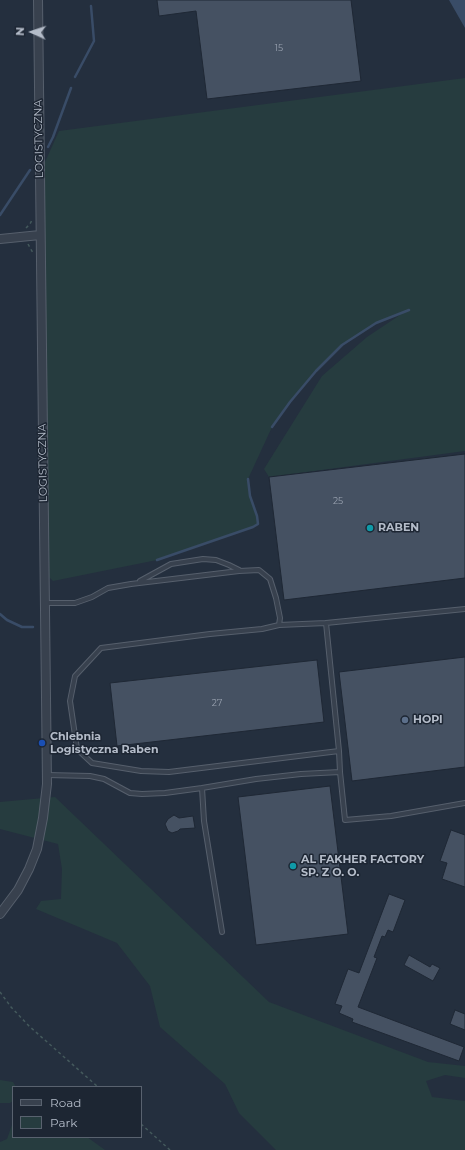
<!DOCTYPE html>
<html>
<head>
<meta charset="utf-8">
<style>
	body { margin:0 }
	#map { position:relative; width:465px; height:1150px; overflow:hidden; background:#242f3e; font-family:Montserrat,sans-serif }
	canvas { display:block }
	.legend { position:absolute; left:12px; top:1086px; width:130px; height:52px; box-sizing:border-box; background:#1d2633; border:1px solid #59626f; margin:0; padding:5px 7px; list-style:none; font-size:12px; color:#b4bcc9 }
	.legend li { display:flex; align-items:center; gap:8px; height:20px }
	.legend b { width:20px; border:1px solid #59626f }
	.north { position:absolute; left:12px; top:12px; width:40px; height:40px; -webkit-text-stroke:3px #1d2633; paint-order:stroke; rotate:273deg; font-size:11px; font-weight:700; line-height:16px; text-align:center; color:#b4bcc9 }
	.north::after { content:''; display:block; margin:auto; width:14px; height:18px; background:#b4bcc9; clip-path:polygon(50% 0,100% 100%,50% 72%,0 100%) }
</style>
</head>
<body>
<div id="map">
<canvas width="465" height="1150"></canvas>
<ul class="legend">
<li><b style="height:5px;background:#38414e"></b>Road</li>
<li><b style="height:11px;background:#263c3f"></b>Park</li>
</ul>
<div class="north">N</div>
</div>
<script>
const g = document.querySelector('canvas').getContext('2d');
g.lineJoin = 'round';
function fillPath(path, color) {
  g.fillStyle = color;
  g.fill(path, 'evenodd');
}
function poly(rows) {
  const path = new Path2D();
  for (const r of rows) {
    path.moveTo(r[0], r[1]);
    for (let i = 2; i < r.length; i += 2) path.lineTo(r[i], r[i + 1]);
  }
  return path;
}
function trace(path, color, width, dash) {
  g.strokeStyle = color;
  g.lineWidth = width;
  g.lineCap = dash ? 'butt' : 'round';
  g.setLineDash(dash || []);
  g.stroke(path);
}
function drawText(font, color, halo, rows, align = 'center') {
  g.font = font + ' Montserrat,sans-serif';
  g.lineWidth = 3;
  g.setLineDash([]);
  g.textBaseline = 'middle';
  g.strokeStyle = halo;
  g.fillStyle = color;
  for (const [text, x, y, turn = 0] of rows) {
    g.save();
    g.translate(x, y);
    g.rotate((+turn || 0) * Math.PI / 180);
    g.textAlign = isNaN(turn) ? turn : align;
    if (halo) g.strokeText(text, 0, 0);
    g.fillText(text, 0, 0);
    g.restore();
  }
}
fillPath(poly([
	[465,78,465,451,269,477,264,469,322,376,367,337,406,311,376,323,342,345,316,371,290,402,272,427,248,479,250,496,257,516,258,524,253,527,157,560,53,581,44,572,40,173,59,131],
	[55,797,269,1002,428,1062,465,1066,465,1078,445,1075,426,1081,432,1097,465,1101,465,1150,276,1150,239,1113,225,1084,160,1027,150,986,117,943,36,909,41,901,61,899,62,869,58,844,0,829,0,802],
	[0,1080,13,1082,16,1087,13,1087,13,1101,10,1103,0,1103],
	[13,1122,13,1137,87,1137,105,1150,0,1150,0,1142,7,1139]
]), '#263c3f');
fillPath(poly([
	[449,0,465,0,465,28]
]), '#394c67');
trace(poly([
	[75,77,94,41,91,6],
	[48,147,53,137,71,88],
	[0,215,30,170],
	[272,427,290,402,316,371,342,345,376,323,409,310],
	[157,560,253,527,258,524,257,516,250,496,248,479],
	[0,614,7,620,22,627,33,627]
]), '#394c67', 2.5);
const building = poly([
	[157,0,351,0,361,81,207,99,196,11,159,16,157,0],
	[465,454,465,578,284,600,269,477,465,454],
	[465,657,465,767,352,781,339,672,465,657],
	[317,660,324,722,117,746,110,683,317,660],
	[330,786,348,934,256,945,238,797,330,786],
	[174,815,179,818,193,816,195,828,180,829,178,831,172,833,168,831,165,824,168,819,174,815],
	[451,830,465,835,465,887,442,879,447,863,440,861,451,830],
	[389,894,405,900,393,932,388,930,385,937,382,936,374,957,377,958,358,1007,464,1047,459,1061,352,1022,353,1019,339,1013,342,1006,335,1004,348,969,359,973,389,894],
	[409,955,430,967,432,964,440,968,433,981,404,965,409,955],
	[455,1010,465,1014,465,1030,450,1024,455,1010]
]);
fillPath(building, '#455162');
trace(building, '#1f2835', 1);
const lane = poly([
	[140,581,171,564,203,559,216,560,229,565,239,570],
	[44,603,75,603,92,597,108,588,131,584,239,571,259,570,270,579,276,598,280,618,279,625,262,629,210,634,101,648,75,676,70,701,77,749,92,763,141,771,169,772,339,751,340,772],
	[326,623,465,609],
	[279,625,326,623,339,751],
	[47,775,90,776,104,779,130,793,142,794,165,793,202,788,204,821,222,932],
	[202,788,256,779,301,774,340,772,345,820,391,816,465,803]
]);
const street = poly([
	[0,239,40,235],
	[0,914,18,890,29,869,37,849,43,818,47,784,38,0]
]);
trace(lane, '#565f6c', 6);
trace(street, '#565f6c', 10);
trace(poly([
	[26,228,30,224,32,220],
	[28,244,33,253],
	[0,992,11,1007,29,1026,98,1087],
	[141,1124,170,1150]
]), '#44595c', 1.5, [3, 3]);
trace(lane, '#38414e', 4);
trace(street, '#38414e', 8);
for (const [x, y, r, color] of [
	[370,528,4,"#0f9aa8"],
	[405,720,4,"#5c6f8a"],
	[42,743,4,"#1a4fb4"],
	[293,866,4,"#0f9aa8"]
]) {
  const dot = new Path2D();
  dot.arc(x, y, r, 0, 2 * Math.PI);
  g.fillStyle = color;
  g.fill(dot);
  trace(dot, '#1d2633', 1.5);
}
drawText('9px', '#98a1af', null, [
	["15",279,48],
	["25",338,501],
	["27",217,703]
]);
drawText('11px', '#b4bcc9', '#1d2633', [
	["LOGISTYCZNA",39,139,-91],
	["LOGISTYCZNA",43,463,-91]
]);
drawText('bold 11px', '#b4bcc9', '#1d2633', [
	["RABEN",378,528],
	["HOPI",413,720],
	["Chlebnia",50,737],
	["Logistyczna Raben",50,750],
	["AL FAKHER FACTORY",301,860],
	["SP. Z O. O.",301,873]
], 'left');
</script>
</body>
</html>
